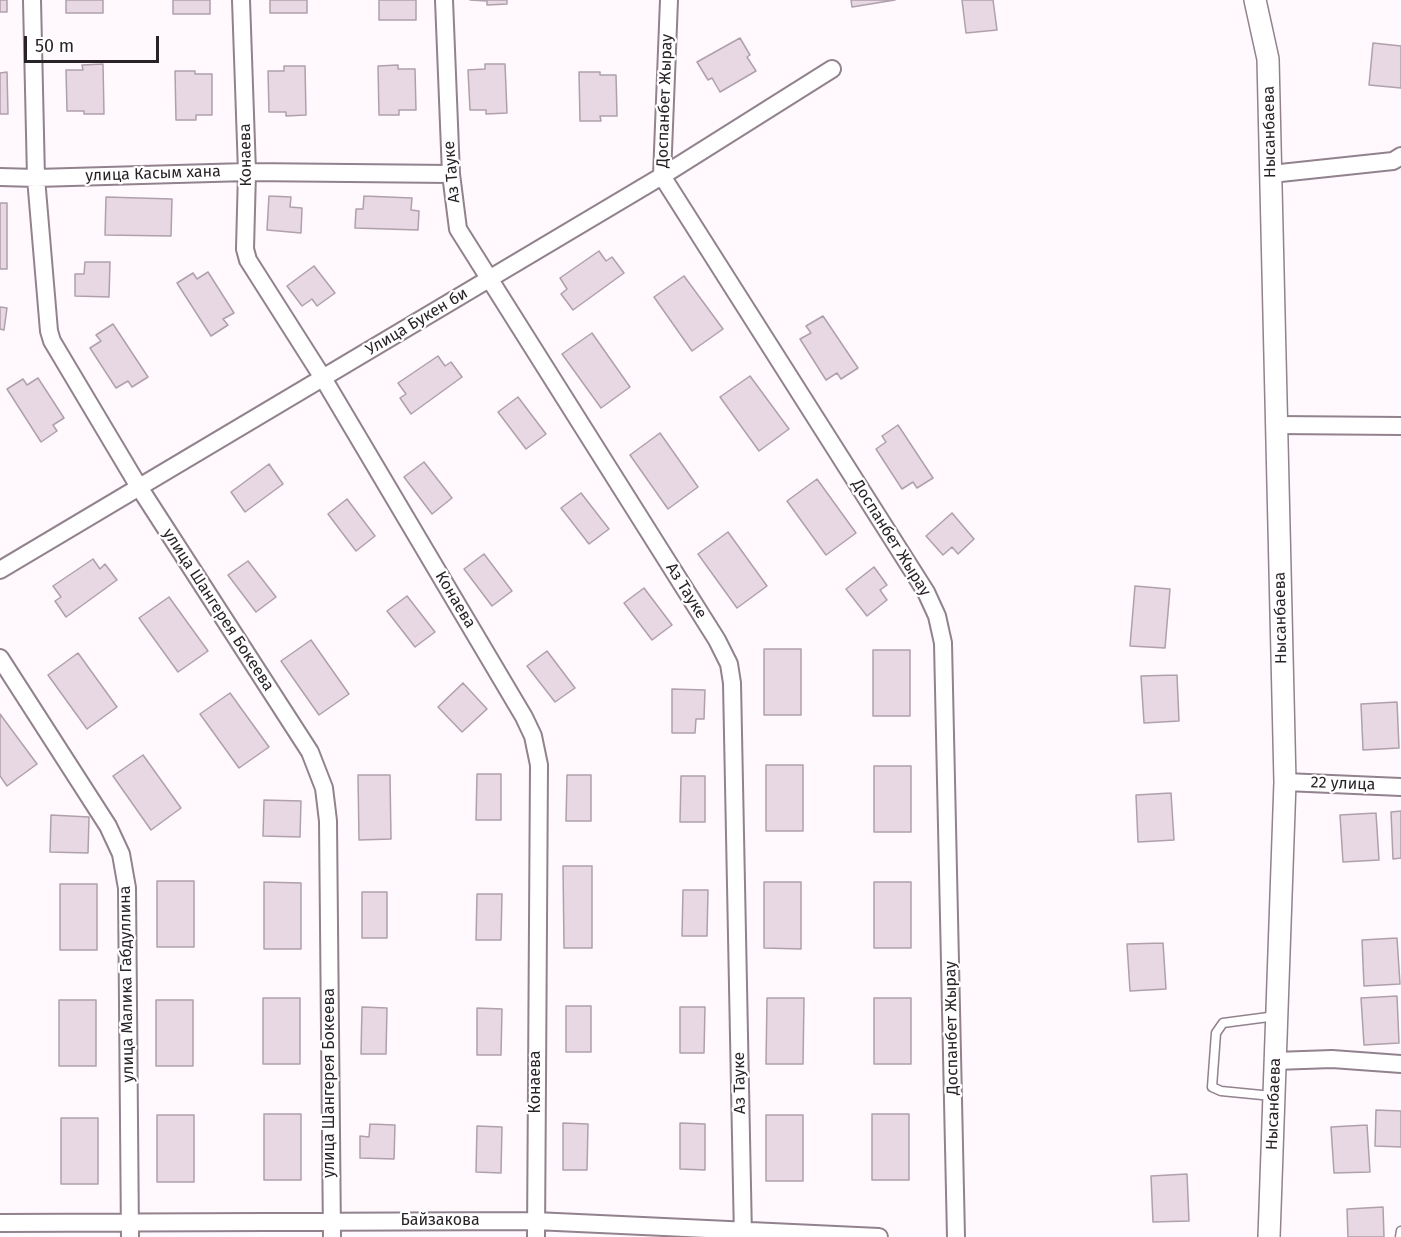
<!DOCTYPE html>
<html>
<head>
<meta charset="utf-8">
<style>
	body { margin:0 }
	#map { position:relative; width:1401px; height:1237px; overflow:hidden; background:#fff8fd; font-family:"Fira Sans",sans-serif }
	canvas { display:block }
	.scale { position:absolute; left:24px; top:36px; width:135px; height:27px; box-sizing:border-box; border:3px solid #292327; border-top:0; padding-left:8px; font-size:18px; line-height:21px; white-space:nowrap; color:#292327; -webkit-text-stroke:4px #fff; paint-order:stroke }
</style>
</head>
<body>
<div id="map">
<canvas width="1401" height="1237"></canvas>
<div class="scale">50 m</div>
</div>
<script>
const g = document.querySelector('canvas').getContext('2d');
g.lineJoin = 'round';
function fillPath(path, color) {
  g.fillStyle = color;
  g.fill(path, 'evenodd');
}
function poly(rows) {
  const path = new Path2D();
  for (const r of rows) {
    path.moveTo(r[0], r[1]);
    for (let i = 2; i < r.length; i += 2) path.lineTo(r[i], r[i + 1]);
  }
  return path;
}
function trace(path, color, width, dash) {
  g.strokeStyle = color;
  g.lineWidth = width;
  g.lineCap = dash ? 'butt' : 'round';
  g.setLineDash(dash || []);
  g.stroke(path);
}
function drawText(font, color, halo, rows, align = 'center') {
  g.font = font + ' "Fira Sans",sans-serif';
  g.lineWidth = 4.5;
  g.setLineDash([]);
  g.textBaseline = 'middle';
  g.strokeStyle = halo;
  g.fillStyle = color;
  for (const [text, x, y, turn = 0] of rows) {
    g.save();
    g.translate(x, y);
    g.rotate((+turn || 0) * Math.PI / 180);
    g.textAlign = isNaN(turn) ? turn : align;
    if (halo) g.strokeText(text, 0, 0);
    g.fillText(text, 0, 0);
    g.restore();
  }
}
const building = poly([
	[0,0,7,0,7,12,0,12,0,0],
	[66,0,103,0,103,13,66,13,66,0],
	[173,0,210,0,210,14,173,14,173,0],
	[270,0,307,0,307,13,270,13,270,0],
	[379,0,416,0,416,20,379,20,379,0],
	[470,0,507,0,507,4,487,5,487,1,470,0],
	[851,0,895,0,852,7,851,0],
	[962,0,993,0,997,30,966,33,962,0],
	[740,38,750,55,747,57,756,71,720,92,712,78,708,80,697,62,740,38],
	[1373,43,1401,46,1401,88,1369,85,1373,43],
	[103,64,104,114,84,114,84,111,67,111,66,70,83,70,82,65,103,64],
	[485,64,505,64,507,113,486,114,486,110,470,110,468,70,485,69,485,64],
	[398,65,398,69,415,69,416,110,399,110,399,115,379,115,378,66,398,65],
	[284,66,305,66,306,115,286,116,286,112,269,112,268,71,284,71,284,66],
	[175,71,195,71,195,74,212,74,212,115,196,115,196,120,176,120,175,71],
	[7,72,8,114,0,114,0,73,7,72],
	[579,72,600,72,600,75,616,75,617,116,600,116,601,121,580,121,579,72],
	[269,196,291,197,290,207,302,208,301,233,267,230,269,196],
	[364,196,412,198,411,210,419,211,418,230,355,228,356,209,363,209,364,196],
	[106,197,172,199,171,236,105,235,106,197],
	[0,203,7,203,7,269,0,269,0,203],
	[599,251,606,261,612,257,624,273,573,310,561,294,567,289,560,278,599,251],
	[85,262,110,262,109,297,75,296,75,274,84,274,85,262],
	[314,266,335,293,317,306,312,299,302,306,287,286,314,266],
	[208,272,234,313,223,319,228,325,211,336,177,283,193,273,197,279,208,272],
	[684,276,723,329,692,351,654,297,684,276],
	[0,307,7,308,4,330,0,329,0,307],
	[823,316,858,368,841,379,837,373,826,380,800,339,811,333,806,326,823,316],
	[113,324,148,377,132,387,128,381,116,388,90,348,101,341,96,335,113,324],
	[592,333,630,387,601,408,562,354,592,333],
	[438,356,445,366,451,362,462,377,411,414,400,398,406,394,398,383,438,356],
	[750,376,789,429,759,451,720,397,750,376],
	[38,378,64,418,53,425,57,431,41,442,7,389,23,379,27,385,38,378],
	[518,397,546,434,526,449,498,412,518,397],
	[898,425,933,478,917,488,913,482,902,489,876,449,886,442,882,436,898,425],
	[660,433,698,487,668,509,630,455,660,433],
	[424,462,452,498,432,514,404,477,424,462],
	[269,464,283,484,245,512,231,492,269,464],
	[817,479,856,533,826,555,787,501,817,479],
	[581,493,609,529,589,544,561,508,581,493],
	[347,499,375,536,356,551,328,514,347,499],
	[952,513,974,539,958,554,952,547,943,555,926,536,952,513],
	[728,532,767,586,737,608,698,554,728,532],
	[484,554,512,591,492,606,464,569,484,554],
	[93,559,100,569,105,564,117,580,66,617,55,601,61,597,53,586,93,559],
	[248,561,276,597,256,612,228,575,248,561],
	[874,567,887,585,880,590,887,600,867,616,846,589,874,567],
	[1135,586,1170,589,1165,648,1130,646,1135,586],
	[644,588,672,625,652,640,624,603,644,588],
	[407,596,435,632,415,647,387,611,407,596],
	[169,597,208,651,178,672,139,618,169,597],
	[311,640,349,694,319,715,281,661,311,640],
	[764,649,801,649,801,715,764,715,764,649],
	[873,650,910,650,910,716,873,716,873,650],
	[547,651,575,688,555,702,527,666,547,651],
	[78,653,117,707,87,729,48,675,78,653],
	[1177,675,1179,721,1144,723,1141,676,1177,675],
	[463,683,487,709,462,732,438,707,463,683],
	[672,689,705,690,704,719,696,719,695,733,672,733,672,689],
	[230,693,269,747,239,768,200,714,230,693],
	[1397,702,1399,748,1363,750,1361,704,1397,702],
	[0,714,37,764,7,786,0,776,0,714],
	[143,755,181,808,151,830,113,776,143,755],
	[766,765,803,765,803,831,766,831,766,765],
	[874,766,911,766,911,832,874,832,874,766],
	[477,774,501,774,501,820,476,820,477,774],
	[358,775,390,775,391,839,359,840,358,775],
	[567,775,591,775,591,821,566,821,567,775],
	[681,776,705,776,705,822,680,822,681,776],
	[1171,793,1174,840,1138,842,1136,795,1171,793],
	[264,800,301,801,300,837,263,836,264,800],
	[1401,811,1401,858,1393,859,1391,812,1401,811],
	[1376,813,1379,860,1343,862,1340,815,1376,813],
	[51,815,89,817,88,853,50,852,51,815],
	[563,866,592,866,592,948,564,948,563,866],
	[157,881,194,881,194,947,157,947,157,881],
	[264,882,301,883,301,949,264,949,264,882],
	[764,882,801,882,801,949,764,948,764,882],
	[874,882,911,882,911,948,874,948,874,882],
	[60,884,97,884,97,950,60,950,60,884],
	[683,890,708,890,707,936,682,936,683,890],
	[362,892,387,892,387,938,362,938,362,892],
	[477,894,502,894,501,940,476,940,477,894],
	[1397,938,1400,984,1364,986,1362,940,1397,938],
	[1163,943,1166,989,1130,991,1127,944,1163,943],
	[1397,996,1399,1043,1364,1045,1361,998,1397,996],
	[263,998,300,998,300,1064,263,1064,263,998],
	[767,998,804,998,803,1064,766,1064,767,998],
	[874,998,911,998,911,1064,874,1064,874,998],
	[59,1000,96,1000,96,1066,59,1066,59,1000],
	[156,1000,193,1000,193,1066,156,1066,156,1000],
	[566,1006,591,1006,591,1052,566,1052,566,1006],
	[362,1007,387,1008,386,1054,361,1054,362,1007],
	[680,1007,705,1007,704,1053,680,1053,680,1007],
	[477,1008,502,1009,501,1055,477,1055,477,1008],
	[1376,1110,1401,1111,1401,1147,1375,1146,1376,1110],
	[264,1114,301,1114,301,1180,264,1180,264,1114],
	[872,1114,909,1114,909,1180,872,1180,872,1114],
	[157,1115,194,1115,194,1182,157,1182,157,1115],
	[766,1115,803,1115,803,1181,766,1181,766,1115],
	[61,1118,98,1118,98,1184,61,1184,61,1118],
	[563,1123,588,1124,587,1170,563,1170,563,1123],
	[680,1123,705,1124,705,1170,680,1169,680,1123],
	[370,1124,395,1125,394,1159,360,1158,360,1136,369,1137,370,1124],
	[1367,1125,1370,1172,1334,1173,1331,1127,1367,1125],
	[477,1126,502,1127,501,1173,476,1172,477,1126],
	[1187,1174,1189,1221,1153,1222,1151,1176,1187,1174],
	[1383,1207,1384,1237,1348,1237,1347,1209,1383,1207]
]);
fillPath(building, '#e8d8e4');
trace(building, '#afa0ac', 1.5);
const service = poly([
	[1272,1096,1221,1091,1212,1087,1216,1033,1223,1023,1276,1016],
	[1400,1237,1401,1231]
]);
const minor = poly([
	[32,0,36,178,49,331,52,341,139,487,310,752,324,788,328,821,332,1237],
	[241,0,247,172,245,249,248,260,323,378,524,717,533,736,539,765,536,1237],
	[444,0,451,174,458,229,717,640,729,664,732,683,743,1237],
	[669,0,662,176,926,592,937,616,943,643,956,1237],
	[1271,174,1393,161,1401,156],
	[0,177,36,178,247,172,451,174],
	[1277,425,1401,426],
	[0,570,662,176,832,69],
	[0,658,108,826,121,854,127,888,130,1237],
	[1285,782,1401,787],
	[1275,1061,1332,1059,1401,1064],
	[0,1223,535,1221,879,1237]
]);
const tertiary = poly([
	[1255,0,1268,59,1285,782,1269,1237]
]);
trace(service, '#91828e', 11);
trace(minor, '#91828e', 20);
trace(tertiary, '#91828e', 24);
trace(service, '#fff', 8);
trace(minor, '#fff', 16);
trace(tertiary, '#fff', 21);
drawText('16px', '#292327', '#fff', [
	["Доспанбет Жырау",665,101,-88],
	["Нысанбаева",1270,132,-91],
	["Конаева",246,155,-91],
	["Аз Тауке",452,172,-95],
	["улица Касым хана",153,174,-2],
	["Улица Букен би",417,322,-31],
	["Доспанбет Жырау",891,538,58],
	["Аз Тауке",686,591,58],
	["Конаева",455,600,59],
	["улица Шангерея Бокеева",218,610,57],
	["Нысанбаева",1281,618,-91],
	["22 улица",1343,784,2],
	["улица Малика Габдуллина",127,984,-91],
	["Доспанбет Жырау",952,1028,-91],
	["Конаева",536,1082,-90],
	["улица Шангерея Бокеева",330,1083,-90],
	["Аз Тауке",740,1083,-91],
	["Нысанбаева",1274,1104,-88],
	["Байзакова",440,1221]
]);
</script>
</body>
</html>
